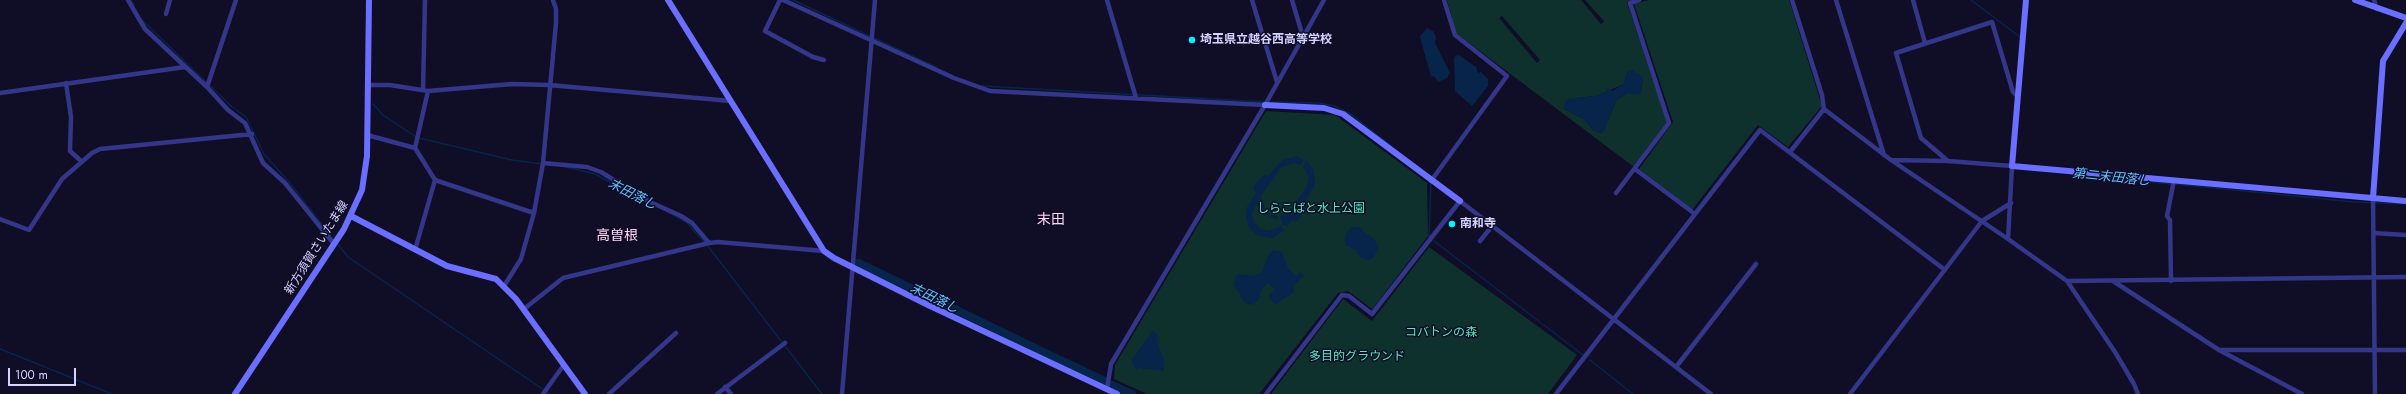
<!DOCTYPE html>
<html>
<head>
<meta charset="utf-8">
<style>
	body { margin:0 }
	#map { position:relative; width:2406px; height:394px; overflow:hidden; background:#100d27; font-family:Jost,sans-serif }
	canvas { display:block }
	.scale { position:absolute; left:8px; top:368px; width:68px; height:18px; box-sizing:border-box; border:2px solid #d5d3ff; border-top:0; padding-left:5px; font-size:12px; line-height:14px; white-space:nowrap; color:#d5d3ff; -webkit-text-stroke:3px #100d27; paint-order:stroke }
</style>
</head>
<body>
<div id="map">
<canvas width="2406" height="394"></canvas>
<div class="scale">100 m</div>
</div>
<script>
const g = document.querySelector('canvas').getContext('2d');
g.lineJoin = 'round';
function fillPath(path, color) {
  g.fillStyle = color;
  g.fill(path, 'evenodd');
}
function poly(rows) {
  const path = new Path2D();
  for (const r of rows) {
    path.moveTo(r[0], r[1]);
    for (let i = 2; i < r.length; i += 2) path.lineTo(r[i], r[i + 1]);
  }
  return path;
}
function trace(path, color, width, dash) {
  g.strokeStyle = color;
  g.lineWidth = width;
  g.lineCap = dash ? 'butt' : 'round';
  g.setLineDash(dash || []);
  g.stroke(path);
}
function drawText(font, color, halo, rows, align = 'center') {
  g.font = font + ' Jost,"Noto Sans JP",sans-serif';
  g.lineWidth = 3;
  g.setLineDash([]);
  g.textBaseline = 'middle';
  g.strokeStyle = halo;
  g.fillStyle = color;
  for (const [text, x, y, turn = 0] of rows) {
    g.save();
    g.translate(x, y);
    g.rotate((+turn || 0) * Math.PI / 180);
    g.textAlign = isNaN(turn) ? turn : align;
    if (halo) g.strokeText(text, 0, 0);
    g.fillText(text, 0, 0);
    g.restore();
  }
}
fillPath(poly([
	[1447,0,1581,0,1601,24,1604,21,1585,0,1633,0,1627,2,1667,123,1634,167,1456,33],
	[1502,16,1540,60,1537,63,1499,18],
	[1628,71,1643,81,1640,94,1626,94,1617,99,1603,132,1599,133,1593,130,1584,119,1564,109,1577,98,1596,96,1624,84],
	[1649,0,1789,0,1822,106,1788,147,1758,125,1692,210,1639,169,1673,122,1634,4],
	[1266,111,1335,115,1427,183,1428,236,1374,307,1372,309,1348,291,1338,293,1259,394,1147,394,1114,379,1115,365],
	[1429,247,1577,355,1548,394,1271,394,1343,299,1372,321]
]), '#0f312e');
fillPath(poly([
	[1427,28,1433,31,1436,37,1435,43,1450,73,1447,78,1438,82,1435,77,1431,76,1422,45,1420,36],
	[1459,55,1476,67,1478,73,1481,72,1488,79,1488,86,1472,106,1455,91,1454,59,1455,56],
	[1632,70,1642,76,1643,81,1640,94,1626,94,1617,99,1603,132,1599,133,1593,130,1584,119,1564,109,1565,101,1568,99,1596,96,1605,92,1608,88,1612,91,1624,84,1628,71],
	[1297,156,1304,160,1301,165,1293,163,1281,168,1261,196,1265,210,1271,215,1278,216,1278,220,1264,214,1259,204,1255,207,1252,215,1255,223,1261,229,1269,231,1280,226,1285,230,1272,238,1257,235,1250,229,1246,219,1247,207,1256,193,1253,187,1263,175,1269,175,1282,160],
	[1307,161,1314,170,1315,185,1305,202,1307,207,1298,221,1291,221,1287,227,1282,224,1280,217,1288,213,1307,186,1309,178,1303,166],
	[1351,227,1360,227,1365,233,1374,238,1379,248,1373,258,1368,260,1361,258,1355,250,1345,245,1345,235],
	[1273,250,1282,252,1288,268,1296,276,1301,272,1304,276,1294,286,1294,292,1275,305,1268,296,1275,289,1268,283,1262,289,1258,301,1251,305,1245,303,1234,285,1235,277,1239,274,1253,276,1262,272,1268,256],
	[1153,330,1157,335,1158,345,1164,359,1164,371,1139,368,1136,370,1131,361]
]), '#07244b');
trace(poly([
	[131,0,134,5],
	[793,0,936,67],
	[1971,0,2020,37],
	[143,21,231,106,246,117,264,154,289,182,334,240],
	[982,86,1265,102],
	[1269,102,1318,103,1335,106,1352,115,1400,153],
	[373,104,383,115,416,137],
	[419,138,512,160,542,164],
	[566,167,595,174,639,198],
	[2071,174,2171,184],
	[2175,184,2354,202,2406,204],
	[666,211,686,222,704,242],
	[1429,237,1431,181],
	[1434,241,1583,355],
	[337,243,348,257,550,394],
	[707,245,822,394],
	[0,349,112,394],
	[1590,360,1633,394]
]), '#07244b', 1.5);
trace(poly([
	[859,263,988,325],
	[992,327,1058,359],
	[1063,361,1105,381],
	[1112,385,1132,394]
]), '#07244b', 8);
trace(poly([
	[128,0,145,29,207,87,228,110,245,123,263,163,285,183,334,244],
	[780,0,765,31,813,57,824,60],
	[783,0,954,78,990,91,1265,105],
	[1107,0,1136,98],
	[1252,0,1277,82],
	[1292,0,1303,37],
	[1836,0,1884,155],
	[1913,0,1925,43],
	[2374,0,2377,9],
	[166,14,170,0],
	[66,83,71,117,70,151,81,161],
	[368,85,390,85,428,91,512,84,549,85,731,101],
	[207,87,236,0],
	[423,90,425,0],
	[0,93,185,67],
	[1824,109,1891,160,2008,239,2067,281,2115,352,2134,384,2138,394],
	[367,135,415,148,435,180,534,213],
	[415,148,428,91],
	[1790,152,1824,109,1822,95,1792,0],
	[1891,160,1948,161,2012,166,2008,239],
	[1948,161,1921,138,1896,53,1992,22,2013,92,2017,96],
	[543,163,587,167,601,172,648,201,681,216,692,223,709,243],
	[1635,169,1695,214],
	[1431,181,1507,76,1455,35,1444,0],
	[1616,193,1669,123,1630,3,1639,0],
	[2373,198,2375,394],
	[0,219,29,230,62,179,92,153,100,149,252,134],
	[2374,233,2406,235],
	[1480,241,1492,226],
	[415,250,435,180],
	[2067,281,2406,277],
	[2113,281,2219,350,2302,394],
	[2171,281,2170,220,2167,216,2174,180],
	[504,286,521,259,534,213,543,163,556,23,556,9,553,0],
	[524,309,563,278,709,243,718,242,824,251],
	[2221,350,2406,350],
	[1676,367,1756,264],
	[725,387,731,394],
	[1107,389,1111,364,1265,105,1324,0],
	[543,394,563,366],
	[609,394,676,333],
	[717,394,785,343],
	[842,394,875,0],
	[1266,394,1342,295,1349,296,1372,314,1460,201,1711,394],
	[1556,394,1760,130,1945,270],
	[1850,394,1982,221,2011,203]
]), '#34368a', 4.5);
trace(poly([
	[668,0,824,251,834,258,928,305,1117,394],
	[2026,0,2012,166,2406,201],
	[2355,0,2406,18],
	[1265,105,1324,108,1343,114,1460,201],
	[2373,198,2383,61,2406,23],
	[351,216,447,266,496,279,516,299,585,394],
	[235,394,344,229,362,190,367,156,369,0]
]), '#6a6fff', 6);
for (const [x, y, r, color] of [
	[1192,40,4,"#00f4fe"],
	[1452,224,4,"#00f4fe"]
]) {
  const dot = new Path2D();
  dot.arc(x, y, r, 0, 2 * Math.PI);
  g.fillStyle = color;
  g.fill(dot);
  trace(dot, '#100d27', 1.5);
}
drawText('bold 12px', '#d5d3ff', '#100d27', [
	["埼玉県立越谷西高等学校",1200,40],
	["南和寺",1460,224]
], 'left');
drawText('12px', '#54eabb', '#100d27', [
	["しらこばと水上公園",1311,209],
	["コバトンの森",1441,333],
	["多目的グラウンド",1357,357]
]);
drawText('12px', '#d5d3ff', '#100d27', [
	["新方須賀さいたま線",317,248,-58]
]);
drawText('italic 13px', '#61bfff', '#100d27', [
	["第二末田落し",2111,178,6],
	["末田落し",632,195,27],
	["末田落し",934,299,26]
]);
drawText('14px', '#ffd5f2', '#100d27', [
	["末田",1051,221],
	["高曽根",617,237]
]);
</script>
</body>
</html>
